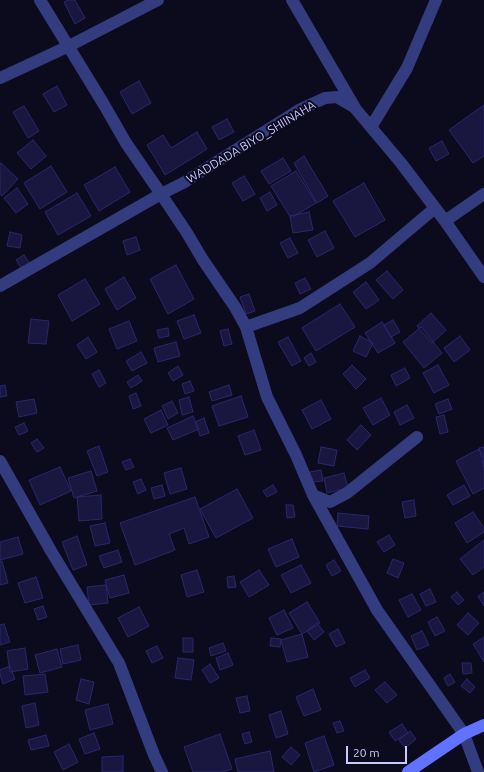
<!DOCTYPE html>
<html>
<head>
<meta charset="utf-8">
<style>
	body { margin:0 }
	#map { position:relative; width:484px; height:772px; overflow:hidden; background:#0c0b1e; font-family:Ubuntu,sans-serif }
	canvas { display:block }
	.scale { position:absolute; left:346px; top:746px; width:61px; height:18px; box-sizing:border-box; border:2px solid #c9caff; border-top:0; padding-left:5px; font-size:12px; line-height:14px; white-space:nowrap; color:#c9caff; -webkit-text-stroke:3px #0c0b1e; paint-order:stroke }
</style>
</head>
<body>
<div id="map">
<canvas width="484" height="772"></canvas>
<div class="scale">20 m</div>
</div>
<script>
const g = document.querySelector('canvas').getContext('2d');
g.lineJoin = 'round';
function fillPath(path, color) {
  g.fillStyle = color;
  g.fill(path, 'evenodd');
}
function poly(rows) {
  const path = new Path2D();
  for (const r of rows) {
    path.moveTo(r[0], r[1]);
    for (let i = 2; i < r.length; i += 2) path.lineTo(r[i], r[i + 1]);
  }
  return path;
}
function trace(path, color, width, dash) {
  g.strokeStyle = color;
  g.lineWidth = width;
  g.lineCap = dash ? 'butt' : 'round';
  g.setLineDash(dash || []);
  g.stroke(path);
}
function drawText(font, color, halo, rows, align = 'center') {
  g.font = font + ' Ubuntu,sans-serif';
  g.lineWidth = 4;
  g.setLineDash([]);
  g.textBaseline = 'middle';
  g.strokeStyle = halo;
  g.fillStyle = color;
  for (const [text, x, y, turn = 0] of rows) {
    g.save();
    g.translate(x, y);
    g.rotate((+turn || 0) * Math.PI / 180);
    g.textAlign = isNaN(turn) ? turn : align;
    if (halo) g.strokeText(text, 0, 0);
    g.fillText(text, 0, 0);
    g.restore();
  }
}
const building = poly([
	[68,0,75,0,85,18,75,24,64,2,68,0],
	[139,81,151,103,132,114,120,92,139,81],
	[57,86,67,105,54,112,43,94,57,86],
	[484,105,484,156,473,163,449,130,484,105],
	[24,106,39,131,28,138,13,112,24,106],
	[227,119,234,132,219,140,212,127,227,119],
	[197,132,207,149,165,175,147,145,163,135,171,148,197,132],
	[33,140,46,156,31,169,17,153,33,140],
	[442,141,449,154,436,161,429,148,442,141],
	[304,156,328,196,317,203,294,163,304,156],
	[283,158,291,171,269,184,261,171,283,158],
	[1,163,18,179,2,196,0,194,0,164,1,163],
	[51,166,67,192,40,209,24,183,51,166],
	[115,167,130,192,99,211,84,185,115,167],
	[296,171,316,203,291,218,271,186,296,171],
	[244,176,255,194,243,201,232,183,244,176],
	[364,183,385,220,355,237,333,201,364,183],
	[17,188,28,204,16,213,4,198,17,188],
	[270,192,277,205,267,211,260,198,270,192],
	[77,193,91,216,58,235,45,212,77,193],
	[309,212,313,230,293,233,290,216,309,212],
	[325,231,334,248,317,257,308,240,325,231],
	[10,232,22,235,20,248,7,246,10,232],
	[136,237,140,250,127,255,123,241,136,237],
	[290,238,298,253,288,258,280,243,290,238],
	[24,255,30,264,22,269,16,260,24,255],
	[176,265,194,299,168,314,150,279,176,265],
	[387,271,403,290,393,299,376,280,387,271],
	[124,277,136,298,117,310,105,289,124,277],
	[305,278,311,289,300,294,295,283,305,278],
	[85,279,100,304,72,321,58,295,85,279],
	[366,282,379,300,366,309,353,292,366,282],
	[249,294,255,311,246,314,240,297,249,294],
	[340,304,355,327,316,351,302,328,340,304],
	[431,313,446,330,432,343,417,326,431,313],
	[194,315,201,333,184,339,177,321,194,315],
	[31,319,49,321,46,344,28,343,31,319],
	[393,320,400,332,391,337,384,325,393,320],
	[129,321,137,341,117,349,109,329,129,321],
	[382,322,395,343,378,353,365,333,382,322],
	[421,327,442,353,424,368,403,342,421,327],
	[168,328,169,336,159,338,157,330,168,328],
	[228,329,232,344,224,346,220,331,228,329],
	[360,336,373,343,366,357,353,351,360,336],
	[460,336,470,350,454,362,444,348,460,336],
	[88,337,97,352,86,359,77,345,88,337],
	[288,337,301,361,292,366,278,342,288,337],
	[176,342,180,356,158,362,154,348,176,342],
	[141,352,147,363,132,371,126,361,141,352],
	[311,353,316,362,309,366,304,358,311,353],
	[352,365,366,379,356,389,343,374,352,365],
	[438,365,449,385,434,393,423,373,438,365],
	[178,366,183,375,173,381,168,373,178,366],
	[405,368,410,378,396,386,391,375,405,368],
	[99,370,106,383,99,387,92,374,99,370],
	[138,375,142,381,131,388,127,382,138,375],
	[190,381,194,391,185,394,182,384,190,381],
	[5,385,7,396,0,397,0,386,5,385],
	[229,385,232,395,212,401,209,392,229,385],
	[136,393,141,406,133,409,129,396,136,393],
	[241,396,248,417,219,426,212,406,241,396],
	[189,397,193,412,182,415,179,400,189,397],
	[381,398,390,415,373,425,363,408,381,398],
	[34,399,37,413,19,417,16,402,34,399],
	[448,399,452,409,439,414,435,404,448,399],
	[321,400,331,419,312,429,302,410,321,400],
	[172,401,178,413,168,419,162,406,172,401],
	[407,405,414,418,400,425,394,412,407,405],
	[161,410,168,425,151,433,144,419,161,410],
	[444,415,448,432,440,434,436,417,444,415],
	[193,416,199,429,173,440,167,428,193,416],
	[204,418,209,433,200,436,195,422,204,418],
	[24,423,28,431,19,435,15,427,24,423],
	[361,425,371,435,357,450,347,440,361,425],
	[254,430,261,450,245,455,238,436,254,430],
	[37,439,44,448,37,452,31,443,37,439],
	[99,446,108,472,97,476,87,451,99,446],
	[321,447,337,450,334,466,318,463,321,447],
	[484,447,484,467,479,448,484,447],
	[479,449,484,459,484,488,473,494,456,461,479,449],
	[130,459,134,467,126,470,122,462,130,459],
	[60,467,71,491,40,505,29,480,60,467],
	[181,468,187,489,170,494,164,473,181,468],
	[321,470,323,481,311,482,310,472,321,470],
	[91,471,97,491,74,498,68,478,91,471],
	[344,473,348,488,327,493,324,478,344,473],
	[141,479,146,490,138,494,133,482,141,479],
	[162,485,165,496,154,499,151,488,162,485],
	[273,485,277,492,267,497,263,491,273,485],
	[464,485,470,496,453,505,447,495,464,485],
	[237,489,253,518,216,538,200,509,237,489],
	[101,495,102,519,79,521,77,497,101,495],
	[195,497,209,537,189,544,184,528,169,534,175,550,135,565,120,523,195,497],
	[414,500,416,516,405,518,402,502,414,500],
	[286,505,293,505,295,517,287,518,286,505],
	[473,512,484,528,484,532,467,543,455,523,473,512],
	[338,513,369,516,368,529,337,526,338,513],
	[105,523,110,543,95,546,90,526,105,523],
	[389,535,395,545,384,552,377,542,389,535],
	[77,536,87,565,73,570,62,542,77,536],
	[18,537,23,554,0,560,0,542,18,537],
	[292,539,299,557,276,567,268,549,292,539],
	[484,540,484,567,473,575,460,559,484,540],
	[118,550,122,562,104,568,99,556,118,550],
	[393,559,404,563,398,578,387,573,393,559],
	[334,560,341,571,332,576,326,565,334,560],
	[0,561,2,561,8,583,0,585,0,561],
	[301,565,311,583,291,593,281,575,301,565],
	[197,570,204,592,187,597,181,575,197,570],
	[259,570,269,585,249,597,240,582,259,570],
	[124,575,129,593,110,598,105,580,124,575],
	[234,576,236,587,228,588,227,577,234,576],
	[36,577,43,598,25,603,18,583,36,577],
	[106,585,108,603,89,605,87,587,106,585],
	[430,589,436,602,426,606,420,594,430,589],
	[457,592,464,600,458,605,451,597,457,592],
	[484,592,484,606,478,596,484,592],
	[412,594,421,610,408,617,399,600,412,594],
	[307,602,320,623,302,634,289,613,307,602],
	[43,606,47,617,38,620,34,609,43,606],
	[139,607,149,626,128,637,118,618,139,607],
	[284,610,293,628,277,635,269,618,284,610],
	[468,613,479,623,468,635,457,625,468,613],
	[437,617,445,631,435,636,428,622,437,617],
	[317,623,324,632,314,640,307,631,317,623],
	[4,624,10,642,0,645,0,625,4,624],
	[338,629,345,643,336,647,329,634,338,629],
	[422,631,429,645,417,650,411,636,422,631],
	[302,634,308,657,287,662,281,640,302,634],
	[484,637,484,662,473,644,484,637],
	[183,638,193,638,193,652,183,652,183,638],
	[271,638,281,639,280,647,270,646,271,638],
	[223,643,226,651,211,656,209,648,223,643],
	[78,645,81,660,63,664,60,649,78,645],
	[157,646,163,658,152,663,146,651,157,646],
	[25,648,28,669,10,672,7,651,25,648],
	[57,649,62,667,40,673,35,655,57,649],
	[228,653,233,665,220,670,216,658,228,653],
	[178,658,194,660,191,680,175,678,178,658],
	[462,663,471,663,472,673,463,674,462,663],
	[210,664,219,678,210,683,202,670,210,664],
	[10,666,15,679,3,684,0,674,0,670,10,666],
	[365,670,370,678,355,687,350,678,365,670],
	[45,674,48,692,25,695,23,676,45,674],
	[450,674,455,682,448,686,444,678,450,674],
	[81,679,94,682,89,704,76,700,81,679],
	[467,679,475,687,470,693,461,686,467,679],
	[385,682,397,695,387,703,375,690,385,682],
	[313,689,321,710,304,716,296,697,313,689],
	[247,696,250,711,240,713,236,698,247,696],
	[35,703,39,725,26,728,22,706,35,703],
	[108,704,113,724,90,730,85,710,108,704],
	[281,711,288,734,276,738,269,715,281,711],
	[340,721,344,731,337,733,333,723,340,721],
	[402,724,408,733,395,741,389,732,402,724],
	[410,731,416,739,405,748,399,740,410,731],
	[249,732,252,742,245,744,242,734,249,732],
	[94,733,100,749,85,754,79,739,94,733],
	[220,734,232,769,222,772,193,772,184,747,220,734],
	[46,735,49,746,31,750,28,740,46,735],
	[324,736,334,765,314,772,305,743,324,736],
	[69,744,78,762,63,770,54,752,69,744],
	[291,747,300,755,291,765,282,757,291,747],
	[270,751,274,772,238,772,235,759,270,751],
	[123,756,123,772,102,772,102,757,123,756]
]);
fillPath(building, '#191640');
trace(building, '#2b276d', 1);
trace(poly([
	[40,0,103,103,126,143,161,194,183,183,299,110,325,98,337,97,354,107,401,163,445,221,484,277],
	[292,0,354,106],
	[0,78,69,46,158,0],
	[371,127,407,68,436,0],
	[445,221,484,194],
	[0,286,161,194,187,233,203,260,235,307,246,327,300,308,370,263,435,208],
	[246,327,267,397,296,455,313,495,330,502,347,493,417,437],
	[0,461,51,551,119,663,154,755,162,772],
	[313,495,377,610,464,734,478,772]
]), '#343c80', 12);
trace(poly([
	[408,772,464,734,484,725]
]), '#6072ff', 12);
drawText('12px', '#c9caff', '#0c0b1e', [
	["WADDADA BIYO_SHIINAHA",251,142,-31]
]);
</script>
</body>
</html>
